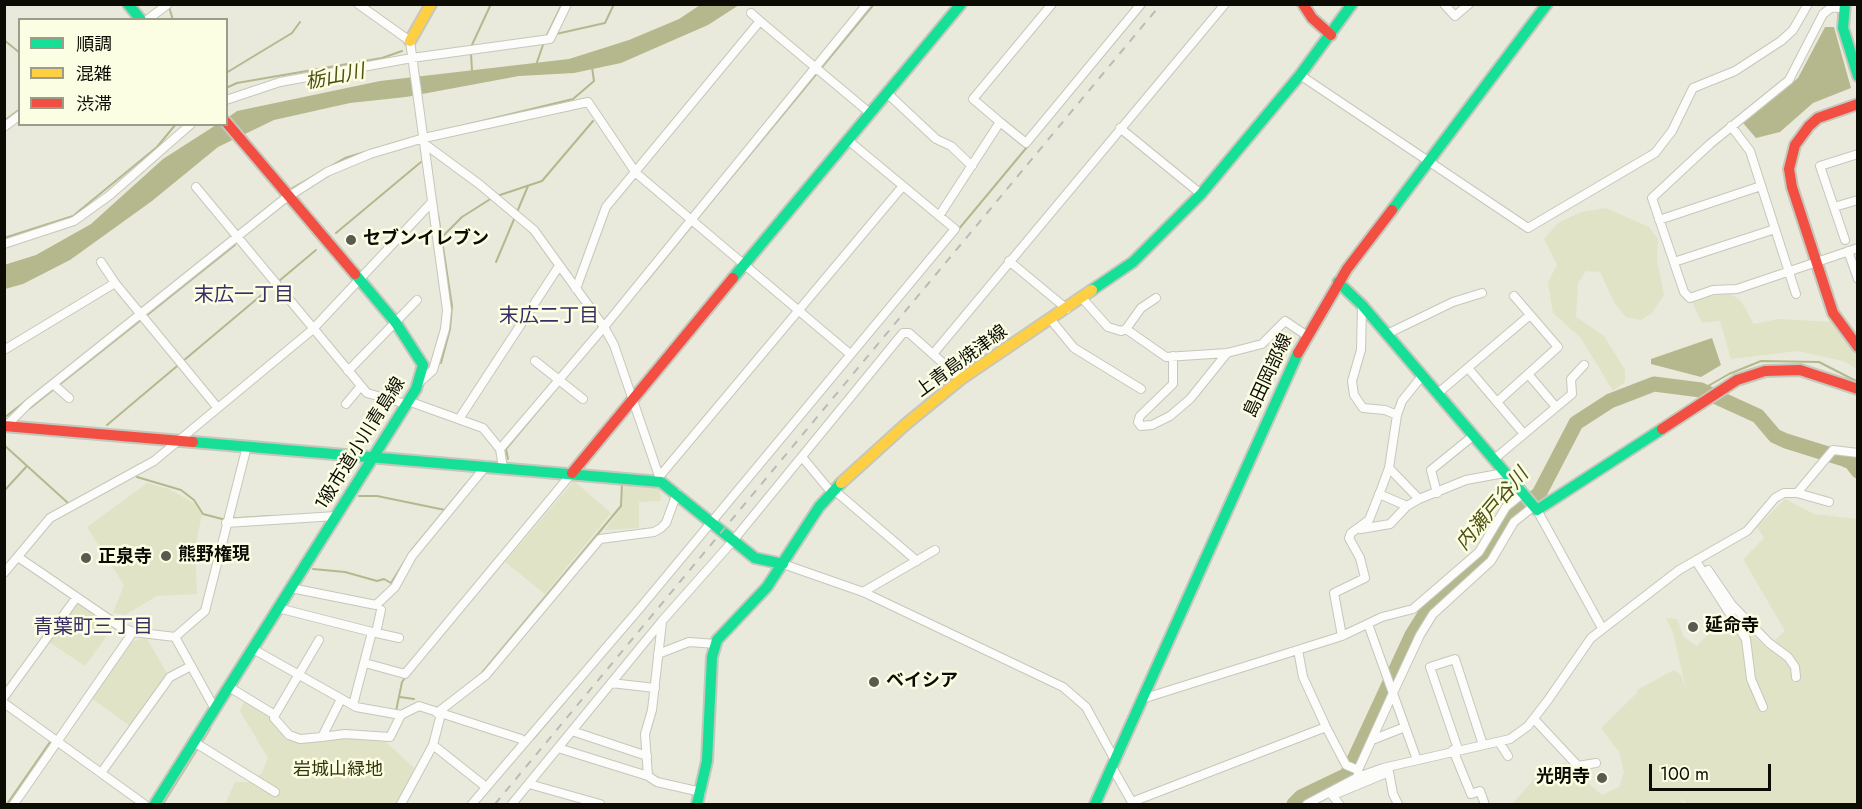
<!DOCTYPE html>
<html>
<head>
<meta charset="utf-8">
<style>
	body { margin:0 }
	#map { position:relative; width:1862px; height:809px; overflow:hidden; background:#e9eadc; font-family:Jost,"Noto Sans JP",sans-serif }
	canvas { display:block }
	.frame { position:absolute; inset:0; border:6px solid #0c0c05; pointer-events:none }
	.legend { position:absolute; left:18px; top:18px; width:210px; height:108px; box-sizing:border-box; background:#fbfee3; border:2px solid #9b9d8a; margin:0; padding:8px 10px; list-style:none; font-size:18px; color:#0c0c05 }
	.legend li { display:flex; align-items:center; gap:12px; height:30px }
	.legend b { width:30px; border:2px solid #9b9d8a }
	.scale { position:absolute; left:1649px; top:764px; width:122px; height:27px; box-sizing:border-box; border:3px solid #0c0c05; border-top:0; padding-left:8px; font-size:18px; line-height:21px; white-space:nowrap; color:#0c0c05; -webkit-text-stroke:4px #fbfee3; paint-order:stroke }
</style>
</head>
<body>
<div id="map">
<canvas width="1862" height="809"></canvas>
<div class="frame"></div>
<ul class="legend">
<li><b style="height:8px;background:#16e098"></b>順調</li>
<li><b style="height:8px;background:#ffcf43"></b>混雑</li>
<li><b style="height:8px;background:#f24e42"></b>渋滞</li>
</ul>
<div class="scale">100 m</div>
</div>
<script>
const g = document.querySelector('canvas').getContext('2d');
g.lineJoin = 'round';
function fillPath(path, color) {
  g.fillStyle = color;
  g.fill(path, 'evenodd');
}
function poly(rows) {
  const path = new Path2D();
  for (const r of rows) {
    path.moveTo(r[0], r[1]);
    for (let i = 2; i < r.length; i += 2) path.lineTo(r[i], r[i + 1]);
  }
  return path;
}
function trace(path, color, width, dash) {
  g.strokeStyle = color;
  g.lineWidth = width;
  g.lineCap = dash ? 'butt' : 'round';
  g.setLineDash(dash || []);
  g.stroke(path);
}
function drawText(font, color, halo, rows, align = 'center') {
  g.font = font + ' Jost,"Noto Sans JP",sans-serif';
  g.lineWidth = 5;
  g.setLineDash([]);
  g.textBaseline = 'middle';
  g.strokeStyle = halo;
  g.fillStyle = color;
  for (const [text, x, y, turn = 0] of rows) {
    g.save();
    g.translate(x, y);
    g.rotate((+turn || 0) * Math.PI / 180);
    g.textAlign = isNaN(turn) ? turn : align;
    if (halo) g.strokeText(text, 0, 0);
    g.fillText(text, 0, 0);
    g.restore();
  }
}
fillPath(poly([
	[1606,208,1649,227,1658,239,1657,260,1664,295,1652,313,1641,320,1626,317,1615,304,1600,272,1586,271,1578,283,1576,317,1604,336,1625,370,1625,382,1613,391,1581,338,1553,313,1548,282,1557,265,1544,239,1558,223,1581,212],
	[1731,294,1741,301,1754,324,1778,319,1835,322,1857,344,1857,369,1843,361,1798,351,1731,359,1720,321,1702,323,1690,298],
	[574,481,611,513,545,594,505,562],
	[147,483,169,489,194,503,202,514,195,549,197,594,157,596,125,615,113,613,124,585,87,527],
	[624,483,660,488,661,501,639,502,639,528,605,530,622,506],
	[1785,499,1814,514,1857,519,1857,804,1688,804,1678,797,1684,804,1512,804,1538,775,1565,762,1602,795,1619,787,1624,772,1619,752,1601,728,1637,693,1637,690,1674,670,1681,675,1687,693,1673,633,1666,618,1677,619,1683,636,1696,646,1712,630,1743,626,1766,648,1785,631,1743,559,1764,538,1757,527],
	[78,603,114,626,85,666,49,642],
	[146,637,167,673,130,726,91,698,133,641],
	[245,700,261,709,292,740,308,743,335,737,386,742,414,768,398,804,225,804,235,782,250,782,262,773,268,758,240,711]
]), '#e0e3c6');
fillPath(poly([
	[700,5,739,5,708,25,621,63,574,73,519,76,406,97,350,103,274,120,218,147,152,201,70,260,23,284,5,289,4,265,36,255,91,224,163,159,216,125,226,124,227,118,237,111,380,81,569,59,629,40,679,19],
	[1825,27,1834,27,1851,88,1813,103,1780,132,1756,138,1743,123,1798,78],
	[1712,338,1721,365,1701,377,1651,364,1651,359]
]), '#b5b88d');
trace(poly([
	[169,7,173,20],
	[556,34,605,23,614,4],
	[546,37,562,4],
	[4,40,20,53],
	[471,47,491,4],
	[471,53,472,71],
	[536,65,544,42],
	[226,73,292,33,300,22],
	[226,88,237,83,382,58,402,51],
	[4,121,20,109],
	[453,128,573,99,594,81,592,67],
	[289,190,345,158,398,142],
	[497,196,542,181,593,121],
	[438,214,452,306,450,329,441,363],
	[696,220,874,4],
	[958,230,1146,4],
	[336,233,421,162],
	[442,237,462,217,492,198],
	[4,238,73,216,157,147,176,124],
	[496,262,528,186],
	[279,281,316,250],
	[645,283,693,224],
	[146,316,235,245],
	[59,385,141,320],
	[1701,390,1729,374,1761,361,1819,362,1858,382],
	[29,409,54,389],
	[4,418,114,331],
	[107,425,271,287],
	[4,445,68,503],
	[508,459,506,449,551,395],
	[137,477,181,490,194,500,203,514,222,519,272,516],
	[4,491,26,467],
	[359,496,377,496,445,510],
	[313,569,345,572,377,581,384,579,391,583,411,551,467,483],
	[461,690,481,674,621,506,622,484],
	[400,697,414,699],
	[396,711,402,682,407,675],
	[533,739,577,687],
	[7,804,50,742],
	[163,804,210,729]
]), '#b5b88d', 2);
trace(poly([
	[1294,804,1301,797,1347,775,1412,635,1427,611,1491,549,1504,524,1515,512,1539,494,1576,423,1610,401,1654,384,1701,390,1758,416,1775,436,1786,441,1844,459,1851,462,1858,471]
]), '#b5b88d', 15);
const street = poly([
	[358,4,410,41,447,310,445,329,433,370,421,381],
	[1444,4,1455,16,1469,4],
	[1838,8,1832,7,1823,14,1789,80,1710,144,1652,198,1684,292,1690,298,1713,290,1737,289,1858,248],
	[751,13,760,21],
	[147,20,168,4],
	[1300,75,1528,228,1655,153,1672,131,1693,88,1735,71,1781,41,1793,30,1808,4],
	[888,94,936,139,951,146,972,166],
	[226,100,280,82,412,58,550,39,567,4],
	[1000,122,1026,143,1141,4],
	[1731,126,1750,151,1796,294],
	[4,127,20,115],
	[1120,128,1201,194],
	[426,145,479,184,534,230,604,327,614,345,661,482],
	[196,187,367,393,406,404],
	[1834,207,1858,200],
	[939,216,1000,122,973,99,1052,4],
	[1659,220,1761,186],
	[1845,240,1820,166,1858,154],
	[4,244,74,221,110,195,191,124],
	[1848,251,1858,279],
	[1009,261,1067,309],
	[101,262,115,283,217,407],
	[1674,262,1775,229],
	[576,289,606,207,760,21,871,114],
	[1082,298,1108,327,1121,331,1126,329,1166,357,1227,353,1262,344,1285,321,1306,335],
	[1051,320,1074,348,1141,389],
	[1126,329,1141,308,1156,298],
	[1387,334,1453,302,1482,293],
	[4,350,115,283],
	[933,354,1225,4],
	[1173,356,1173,384,1140,416,1138,422,1141,426,1152,425,1170,416,1190,399,1227,353],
	[535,361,583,399],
	[1468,368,1524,434],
	[348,371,417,300],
	[1528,374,1556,407],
	[53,384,69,398],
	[1437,394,1530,315],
	[408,401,483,428,500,449,503,468],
	[1497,402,1558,347,1514,296],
	[346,404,361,386],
	[1397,415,1402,401,1422,376],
	[459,419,559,266],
	[5,427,29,403,283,200,327,172,370,154,424,138,588,102,636,173,850,354],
	[500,449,604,327,867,4],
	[802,457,832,493],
	[1493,460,1572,394,1571,379,1584,365],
	[1389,468,1419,499,1466,480,1504,473],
	[659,477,902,187],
	[834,490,917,561],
	[1437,493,1431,470,1473,436],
	[1797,493,1833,450,1858,453],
	[1379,494,1407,506],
	[1537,510,1602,628],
	[226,523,336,516],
	[1361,529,1390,524,1407,506,1419,499],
	[18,557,119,626,133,632,175,637,205,611,247,446],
	[1696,561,1746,639,1751,679,1763,707],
	[783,564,863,592,1063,687,1086,707,1115,760],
	[1708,570,1732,605,1769,643,1788,657,1795,667,1796,677],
	[4,573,50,518,154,461,312,330,432,202],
	[291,588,376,605,395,587,412,556,486,466],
	[863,592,935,550],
	[278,608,372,632,353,705],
	[1368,624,1417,760],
	[372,632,399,638],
	[376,633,381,610],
	[1342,636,1334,593,1365,578,1360,558,1349,538,1351,533,1369,520,1382,487,1389,468,1397,415,1385,410,1363,408,1354,395,1352,381,1361,350,1362,305],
	[175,637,215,709],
	[253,649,356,707,401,715],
	[1298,650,1303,677,1326,727,1346,765,1358,770],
	[658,654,689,642,716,644],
	[365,663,405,674,572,473],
	[611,683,655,688],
	[229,687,275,715,319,640],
	[4,697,76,598],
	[1142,699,1342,636,1382,617,1413,609,1479,552,1506,507,1522,494],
	[4,703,144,804],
	[437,713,486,675,600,539,654,532,661,528,666,523,677,493],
	[275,715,274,718,289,735,300,739,322,737,341,699],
	[1534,719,1578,766,1596,763],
	[572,731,647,756],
	[322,737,345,734,390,737,401,715,419,706,521,739,524,743],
	[1372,740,1405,727],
	[194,742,275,792],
	[1499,742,1508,756],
	[433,745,486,787],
	[558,748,648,776,657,782,701,792],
	[1458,749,1430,667,1455,659,1483,745],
	[1453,750,1471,794,1480,791,1484,802],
	[1112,767,1133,804],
	[101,773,170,677,191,666],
	[648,776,645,734,652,710,662,622],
	[1358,777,1358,770,1393,693,1420,635,1433,614,1491,561,1514,522,1534,506],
	[529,784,600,804],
	[1330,792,1339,804],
	[1336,794,1389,772,1393,794,1398,804],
	[1132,802,1326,727],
	[14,804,133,632],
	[401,804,433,745,441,714],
	[472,804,640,608,955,229,849,141],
	[512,804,662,621,732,542,903,333,909,333,961,379],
	[1307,804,1358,777,1383,768,1510,739,1528,726,1548,700,1591,638,1679,570,1747,531,1775,498,1784,493,1797,493,1829,502]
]);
const fast = poly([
	[128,4,141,20],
	[1845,4,1843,28,1858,76],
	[1392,210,1547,4],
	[733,278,961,4],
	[1338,282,1362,305,1537,510,1662,429],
	[1092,290,1133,262,1201,194,1300,75,1352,4],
	[193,442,661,482,755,558,783,564],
	[155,804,416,389,423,365,396,323,355,274],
	[697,804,707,761,712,657,717,640,767,587,819,507,841,483],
	[1095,804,1298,353]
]);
const slow = poly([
	[410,41,431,4],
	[841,483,906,424,961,379,1092,290]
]);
const jam = poly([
	[1303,4,1312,18,1331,35],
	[1858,104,1818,118,1809,126,1795,145,1789,169,1792,187,1833,313,1858,347],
	[226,122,355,274],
	[1298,353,1347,269,1392,210],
	[4,426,193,442],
	[1662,429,1737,380,1765,371,1800,370,1858,389],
	[572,473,733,278]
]);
trace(street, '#c6c7bc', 10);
trace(fast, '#c6c7bc', 14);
trace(slow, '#c6c7bc', 14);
trace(jam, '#c6c7bc', 14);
trace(street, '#fcfcfa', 8);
trace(fast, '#16e098', 10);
trace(slow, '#ffcf43', 10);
trace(jam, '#f24e42', 10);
trace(poly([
	[495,804,1161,4]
]), '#babab7', 2, [8, 8]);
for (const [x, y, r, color] of [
	[351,240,6,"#595a50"],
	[166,556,6,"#595a50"],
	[86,558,6,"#595a50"],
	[1693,627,6,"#595a50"],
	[874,682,6,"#595a50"],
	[1602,778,6,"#595a50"]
]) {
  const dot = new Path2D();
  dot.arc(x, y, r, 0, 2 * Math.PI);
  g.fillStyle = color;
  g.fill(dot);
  trace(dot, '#fbfee3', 2);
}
drawText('bold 18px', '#0c0c05', '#fbfee3', [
	["セブンイレブン",363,240],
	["熊野権現",178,556],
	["正泉寺",98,558],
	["延命寺",1705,627],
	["ベイシア",886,682],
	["光明寺",1590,778,"right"]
], 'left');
drawText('18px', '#0c0c05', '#fbfee3', [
	["上青島焼津線",962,362,-36],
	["島田岡部線",1269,376,-65],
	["1級市道小川青島線",361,444,-58]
]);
drawText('18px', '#343608', '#fbfee3', [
	["岩城山緑地",338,771]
]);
drawText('italic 20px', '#4f510f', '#fbfee3', [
	["栃山川",335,78,-11],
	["内瀬戸谷川",1493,510,-50]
]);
drawText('20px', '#3a2c67', '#fbfee3', [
	["末広一丁目",244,296],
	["末広二丁目",549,317],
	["青葉町三丁目",93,628]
]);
</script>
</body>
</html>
